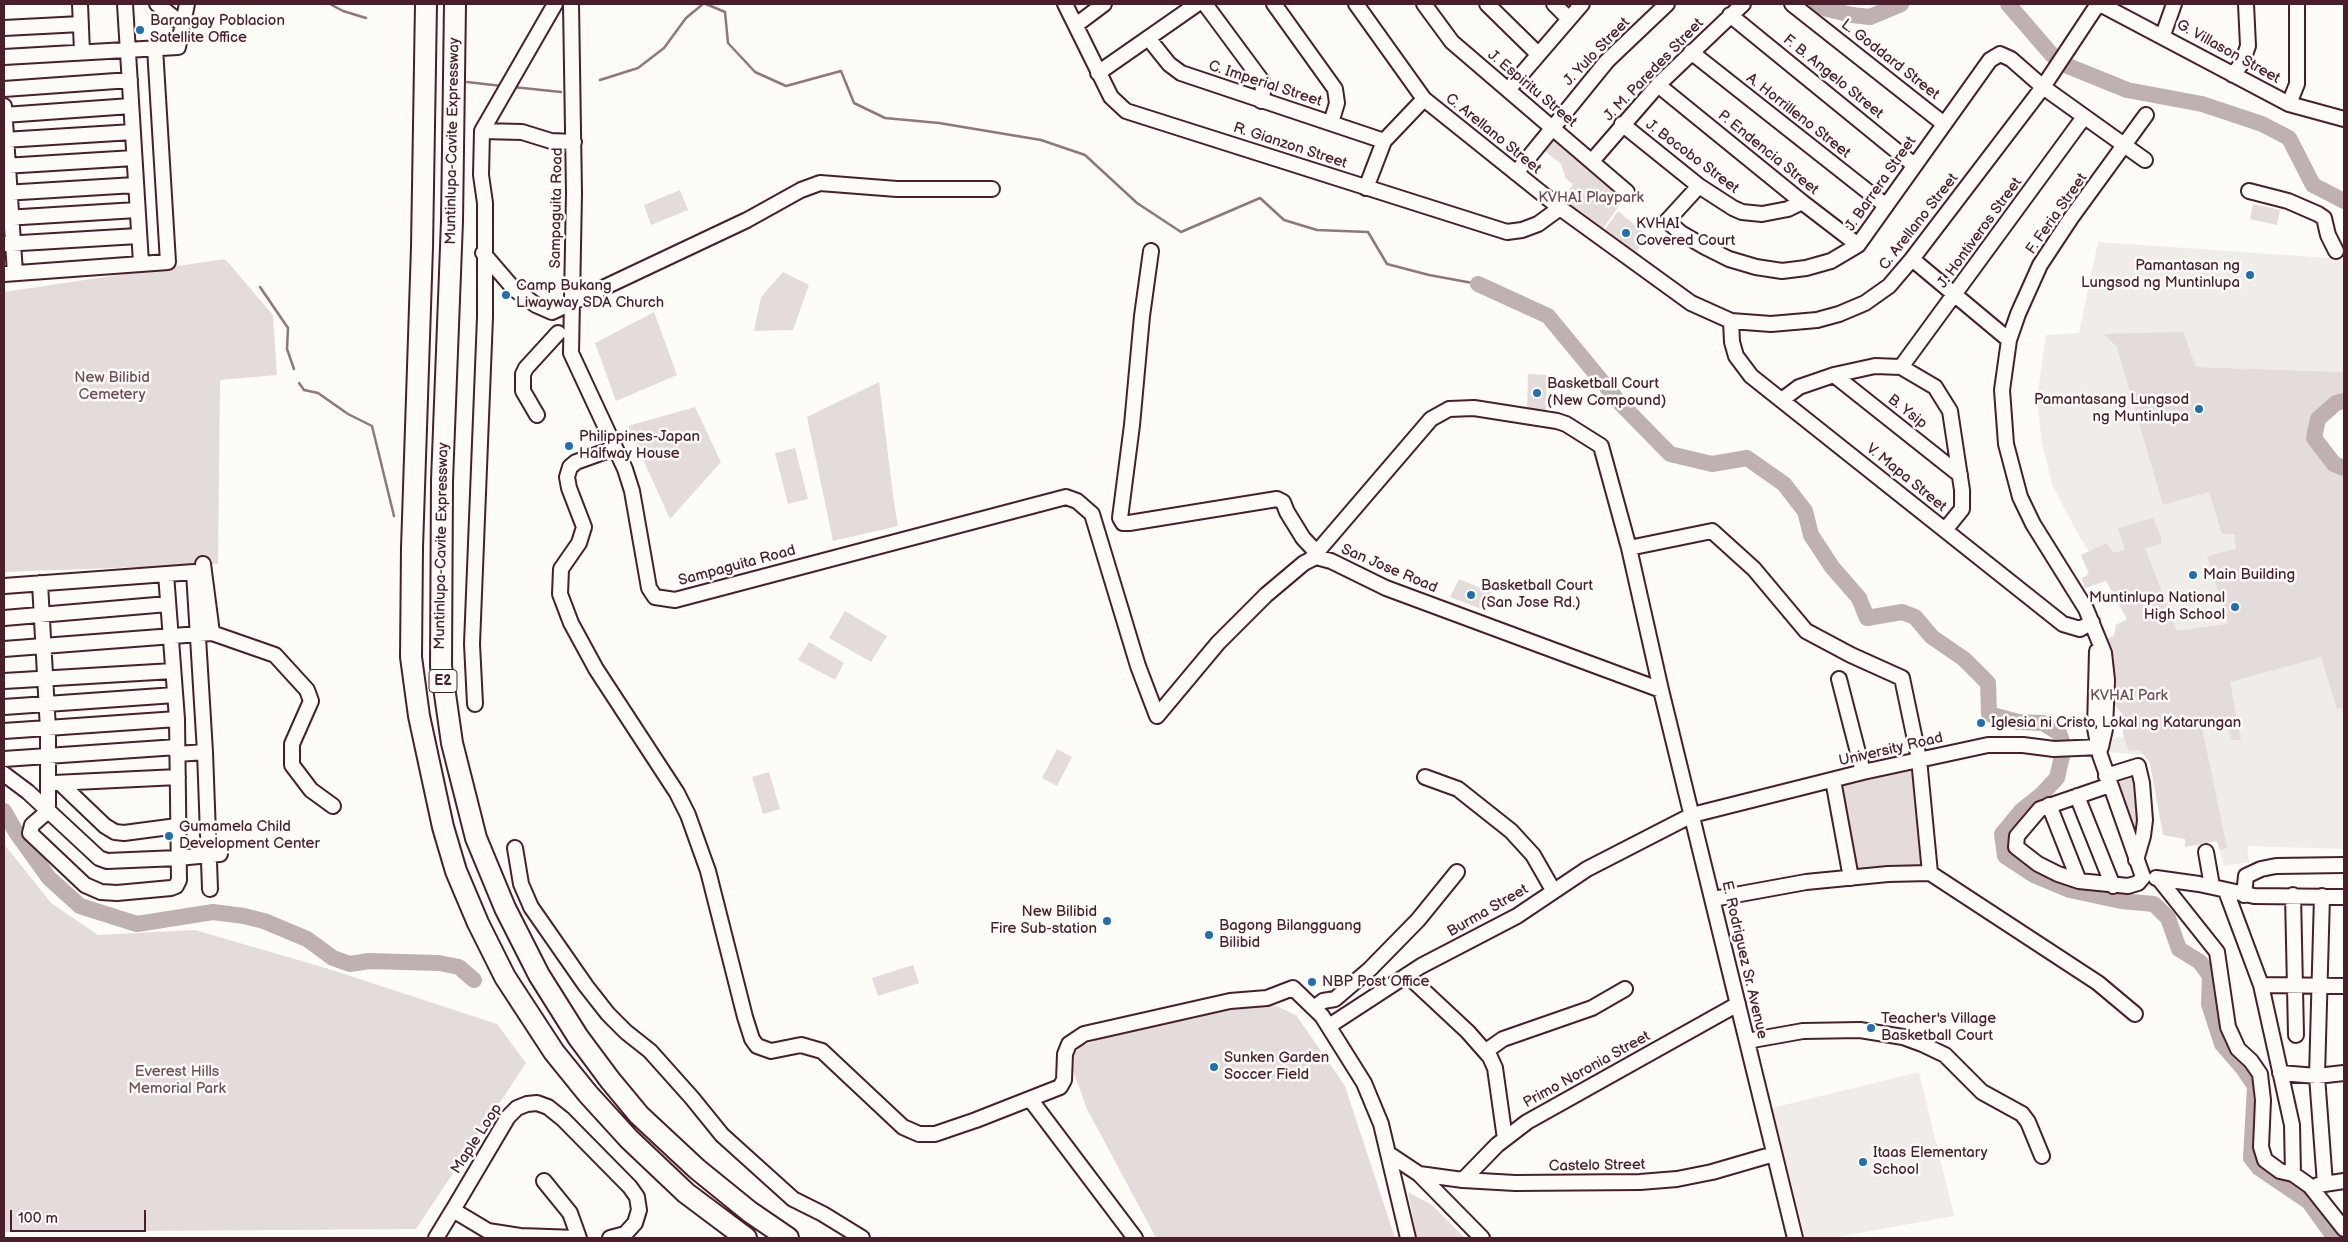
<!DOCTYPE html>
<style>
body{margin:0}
#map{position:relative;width:2348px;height:1242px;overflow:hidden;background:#fdfcf7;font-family:"Balsamiq Sans",sans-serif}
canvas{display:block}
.frame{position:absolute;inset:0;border:5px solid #4a1f2b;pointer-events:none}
.scale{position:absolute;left:10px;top:1210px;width:136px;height:22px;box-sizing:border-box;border:2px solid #4a1f2b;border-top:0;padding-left:6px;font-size:15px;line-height:18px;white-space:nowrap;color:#4a1f2b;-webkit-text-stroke:4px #fdfcf7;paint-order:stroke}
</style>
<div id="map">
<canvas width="2348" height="1242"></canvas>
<div class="frame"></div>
<div class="scale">100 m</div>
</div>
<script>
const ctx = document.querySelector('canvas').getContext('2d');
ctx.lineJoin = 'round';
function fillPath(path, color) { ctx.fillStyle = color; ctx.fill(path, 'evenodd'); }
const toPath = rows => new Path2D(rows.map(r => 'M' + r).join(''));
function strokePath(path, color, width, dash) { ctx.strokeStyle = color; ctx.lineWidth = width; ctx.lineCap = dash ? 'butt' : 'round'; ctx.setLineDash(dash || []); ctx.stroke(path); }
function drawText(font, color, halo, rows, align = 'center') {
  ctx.font = font + ' "Balsamiq Sans",sans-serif'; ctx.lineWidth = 5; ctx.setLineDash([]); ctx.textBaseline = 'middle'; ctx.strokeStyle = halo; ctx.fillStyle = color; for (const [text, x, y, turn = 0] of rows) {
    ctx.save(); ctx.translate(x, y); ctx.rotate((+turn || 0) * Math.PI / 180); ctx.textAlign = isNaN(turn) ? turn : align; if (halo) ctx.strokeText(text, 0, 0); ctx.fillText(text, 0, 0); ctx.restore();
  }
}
const built = toPath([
 [2098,242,2344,259,2343,372,2196,367,2344,516,2344,849,2247,846,2249,862,2224,866,2217,841,2156,756,2109,752,2109,740,2152,730,2136,626,2114,588,2082,541,2053,487,2042,443,2037,399,2046,335,2079,333],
 [1919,1072,1954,1216,1832,1238,1805,1238,1772,1108]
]);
const green = toPath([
 [1552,135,1625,197,1600,233,1561,203,1573,184,1566,179,1561,164,1542,149],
 [680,190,688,210,651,225,644,205],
 [2253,204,2280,210,2277,225,2250,219],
 [1618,211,1648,236,1635,254,1604,231],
 [225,259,273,315,277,375,220,380,218,564,4,572,4,292],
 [783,272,809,285,793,330,754,331,761,297],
 [654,312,677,375,616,401,595,343],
 [2183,332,2196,367,2343,372,2344,389,2344,401,2336,403,2318,419,2314,438,2334,464,2344,468,2344,708,2337,709,2321,657,2230,682,2241,740,2232,740,2224,718,2201,723,2227,848,2220,850,2217,841,2185,847,2185,839,2163,835,2150,763,2140,750,2129,751,2123,735,2123,715,2110,700,2112,661,2108,638,2114,636,2116,625,2127,619,2106,581,2085,588,2082,578,2089,574,2081,555,2107,543,2113,553,2125,550,2118,528,2153,518,2161,537,2161,544,2145,548,2177,631,2228,624,2207,556,2236,549,2234,534,2222,534,2209,492,2163,505,2117,347,2104,334],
 [1528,374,1547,375,1546,412,1527,411],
 [879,382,894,503,898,526,833,541,807,417],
 [695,407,721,462,670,519,628,426],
 [795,448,808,499,788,504,775,453],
 [1459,579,1492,593,1484,610,1450,597],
 [845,611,887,636,871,662,829,638],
 [809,642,844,663,835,680,798,660],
 [1057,749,1072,757,1057,786,1042,778],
 [1913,763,1926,867,1853,872,1839,781],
 [769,772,780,809,763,814,752,777],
 [2134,773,2139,805,2138,831,2135,845,2113,780],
 [4,844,51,903,98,935,195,930,329,969,497,1024,526,1063,416,1229,4,1232],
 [913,965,919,983,878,996,872,978],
 [1248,1006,1276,1006,1296,1015,1345,1086,1395,1238,1156,1238,1087,1109,1073,1071,1074,1054,1081,1046,1100,1039],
 [1408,1192,1432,1205,1465,1238,1417,1238]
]);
const stream = toPath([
 [330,4,343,11,366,18],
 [706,4,725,12,728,43,755,72,786,86,841,71,854,103,885,118,939,123,1041,140,1085,155,1137,203,1181,232,1260,198,1284,220,1317,230,1368,232,1387,264,1429,275,1478,284],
 [600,80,638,68,664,48,686,18,703,4],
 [467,82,502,86],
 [513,87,561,92],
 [260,287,288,328,287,349,294,369],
 [299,383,304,390,318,393,348,414,372,426,394,516]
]);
const river = toPath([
 [1817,4,1827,9,1852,15,1870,17,1901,4],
 [2008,4,2052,55],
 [2068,66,2127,90,2202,104,2262,124,2289,138,2313,185,2344,201],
 [1478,284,1548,316,1619,402,1670,454,1712,464,1747,458,1784,484,1805,511,1811,535,1832,567,1859,598,1867,618,1902,612,1915,617,1932,637,1964,659,1988,683,1989,714,2018,722,2043,723,2059,733,2063,744],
 [2344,401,2336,403,2318,419,2314,438,2334,464,2344,468],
 [2062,756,2057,778,2041,795,2021,811,2002,834,2005,856,2034,875,2070,890,2121,901,2154,904,2168,918,2179,949,2200,962,2210,976,2209,1004,2222,1044,2242,1067,2255,1086,2251,1158,2259,1168,2309,1202,2335,1238],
 [4,811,16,832,49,878,80,906,137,924,213,912,244,916,264,921,307,939,333,958,350,964,369,961,439,963,459,967,474,980]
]);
const minor = toPath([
 [80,4,82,52],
 [125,4,141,263],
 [157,4,182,24],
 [571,4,574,193,571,353,625,469,632,491,649,588,655,597,675,600,1066,497,1077,501,1092,514,1138,666,1157,716,1218,643,1266,595,1304,563,1316,557,1331,561,1386,588,1661,690],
 [1065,4,1111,97,1126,111,1507,232,1522,230,1538,224,1560,208],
 [1205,4,1262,81,1263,92,1261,101],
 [1274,4,1335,89,1337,103,1331,123],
 [1356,4,1424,99,1560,208,1691,303,1731,321,1771,324,1817,320,1839,314,1865,303,1889,286,1912,259,2043,87,2098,4],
 [1424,4,1452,42,1627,192],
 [1487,4,1538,54],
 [1554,4,1568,18],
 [1792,4,1944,124],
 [2100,4,2289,104,2344,119],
 [1730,15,1914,165],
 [1076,25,1104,4],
 [4,28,81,24],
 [2163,35,2174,4],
 [1149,39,1169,64,1181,73,1384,141],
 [1691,52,1885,205],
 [4,57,178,47,187,4],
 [1098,73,1197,4],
 [2233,75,2242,63,2248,46,2246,4],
 [1658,85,1802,202,1858,245],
 [4,89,130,80],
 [1508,90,1582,4],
 [2289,104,2297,84,2297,4],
 [4,106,15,273],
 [4,115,131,106],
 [1622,124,1699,186,1733,208,1742,212,1762,214,1788,209,1802,202],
 [482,131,522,132,551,141,574,142],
 [4,140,133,132],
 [1592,161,1658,85,1743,4],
 [4,166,134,158],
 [1516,173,1607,61,1667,4],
 [1699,186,1667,221,1681,233,1705,247,1729,259,1756,267,1782,271,1806,268,1831,261,1858,245,1990,60,2000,54,2011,59,2043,87,2145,160],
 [1366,188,1384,141,1424,99],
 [2249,191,2288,201,2318,214,2324,218,2328,235,2336,251],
 [4,193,135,185],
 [5,218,137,210],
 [4,244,138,236],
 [1151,251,1142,316,1132,425,1120,518,1123,523,1129,523,1277,499,1283,502,1287,512,1303,538,1317,553],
 [483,253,514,289,536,305,552,312,747,220,801,190,820,183,897,189,992,189],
 [1912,259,2009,340],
 [4,274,168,262,155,48],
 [1731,321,1732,342,1736,356,1751,376,2063,624,2080,629,2092,622],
 [1901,367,2084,117],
 [1834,375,1960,475],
 [1783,399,1799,387,1834,375,1875,366,1901,367,1935,387,1950,411,1962,490,1962,509,1945,530],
 [537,415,523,391,523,374,526,368,558,333],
 [615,448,576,462,570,467,567,477,569,488,584,527,579,543,561,569,560,594,571,623,596,669,677,793,688,815,708,871,745,1017,752,1039,757,1046,771,1051,801,1045,822,1051,903,1127,919,1134,935,1134,976,1120,1060,1087,1064,1080,1065,1054,1069,1044,1084,1034,1230,1001,1267,998,1293,988,1322,1016,1364,1083,1381,1124,1408,1238],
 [1629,548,1712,531,1754,569,1806,631,1851,655,1902,678,1919,759,1930,873],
 [1311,559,1431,419,1449,409,1474,408,1557,421,1566,424,1601,446,1629,548,1661,690,1795,1238],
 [203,564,212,633],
 [40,583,48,730,48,805,47,812,32,825,30,833,85,885,101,892,117,893,171,888,176,886,179,880,177,719,166,574],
 [4,586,194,572,205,752,210,889],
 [4,618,168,604],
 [4,649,212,633,275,655,307,690,311,701,292,744,292,765,311,790,333,806],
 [2097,651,2095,728,2100,755,2143,877],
 [1839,679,1863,772],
 [4,681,173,671],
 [475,704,472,644,485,317,485,203,481,175,482,131,555,4],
 [4,707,175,695],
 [4,731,177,719],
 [177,754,205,752],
 [4,759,177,747],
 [4,774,28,792,99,858,107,861,178,858,220,854],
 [2106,776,2138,766,2142,783,2145,820,2143,836,2136,860],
 [1425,777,1458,789,1511,831,1533,855,1553,890],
 [1833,780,1851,878],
 [54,783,178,777],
 [60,783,105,826,115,832,124,833,177,826],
 [2110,785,2040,809,2017,836,2016,847,2038,864,2058,874,2079,881,2128,886,2138,883,2143,877],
 [2077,796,2113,886],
 [2049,805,2079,881],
 [515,848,521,884,531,907,586,986,608,1014,626,1032,650,1051,692,1098,722,1135,793,1199,823,1214,862,1238],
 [2206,852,2212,886],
 [2156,878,2199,884,2254,896,2344,897],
 [2159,879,2217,952,2228,1027,2238,1049,2251,1061,2260,1074,2263,1100,2261,1147,2265,1160,2280,1171,2293,1174,2310,1186,2344,1229],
 [2226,891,2261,985,2292,1125,2293,1174],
 [2244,895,2246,876,2261,869,2276,866,2344,865],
 [2293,895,2296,1035],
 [2322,896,2317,1076,2325,1184],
 [1713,899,1806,882,1888,874,1930,873,2098,983,2135,1014],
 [1407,975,1468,1032,1490,1057,1495,1068,1505,1139],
 [2261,985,2344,986],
 [1314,1008,1323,1001,1335,999,1370,969,1418,920,1457,872],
 [1329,1026,1421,966,1517,916,1587,869,1692,815,1863,772,1988,745,2023,745,2054,749,2101,747,2105,729,2107,680,2104,653,2086,609,2033,524,2020,497,2006,444,2002,390,2009,340,2018,314,2040,265,2071,218,2146,115],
 [1747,1041,1803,1031,1860,1030,1903,1037,1922,1044,1945,1055,1982,1092,2022,1114,2028,1122,2042,1156],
 [1486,1051,1503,1039,1592,1008,1625,989],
 [2280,1073,2317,1076,2344,1073],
 [1030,1099,1135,1238],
 [1389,1154,1419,1174,1482,1238],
 [1419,1174,1463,1180,1515,1183,1640,1182,1677,1179,1712,1172,1774,1154],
 [1463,1180,1497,1145,1527,1122,1738,1004],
 [544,1181,570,1213,579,1238],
 [2318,1185,2344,1181],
 [436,1238,453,1210],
 [577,1238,520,1236,488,1231,453,1210,508,1117,517,1108,527,1104,537,1103,548,1107,563,1119,630,1187,637,1197,639,1210,635,1223,625,1234,610,1238]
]);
const highway = toPath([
 [426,4,422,247,412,548,411,657,419,716,443,827,456,871,478,923,505,977,554,1052,588,1094,629,1139,686,1193,746,1238],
 [455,4,452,221,442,481,441,666,452,743,476,838,505,908,539,975,578,1037,610,1080,639,1115,697,1169,750,1212,788,1238]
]);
const markers = [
 [140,30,5,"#1f6fb2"],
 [1626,233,5,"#1f6fb2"],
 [2250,275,5,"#1f6fb2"],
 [506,295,5,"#1f6fb2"],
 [1537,393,5,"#1f6fb2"],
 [2199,409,5,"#1f6fb2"],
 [569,446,5,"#1f6fb2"],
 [2193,575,5,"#1f6fb2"],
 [1471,595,5,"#1f6fb2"],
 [2235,607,5,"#1f6fb2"],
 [1981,723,5,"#1f6fb2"],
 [169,836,5,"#1f6fb2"],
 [1107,921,5,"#1f6fb2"],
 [1209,935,5,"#1f6fb2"],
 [1312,982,5,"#1f6fb2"],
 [1871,1028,5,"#1f6fb2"],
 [1214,1067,5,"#1f6fb2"],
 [1863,1162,5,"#1f6fb2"]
];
const shields = [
 [443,681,28]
];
const shieldNames = [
 ["E2",443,681]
];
const poiNames = [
 ["Barangay Poblacion",150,21],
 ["Satellite Office",150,38],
 ["KVHAI",1636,224],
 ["Covered Court",1636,241],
 ["Pamantasan ng",2240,266,"right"],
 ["Lungsod ng Muntinlupa",2240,283,"right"],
 ["Camp Bukang",516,286],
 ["Liwayway SDA Church",516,303],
 ["Basketball Court",1547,384],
 ["(New Compound)",1547,401],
 ["Pamantasang Lungsod",2189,400,"right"],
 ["ng Muntinlupa",2189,417,"right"],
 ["Philippines-Japan",579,437],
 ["Halfway House",579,454],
 ["Main Building",2203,575],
 ["Basketball Court",1481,586],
 ["(San Jose Rd.)",1481,603],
 ["Muntinlupa National",2225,598,"right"],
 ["High School",2225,615,"right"],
 ["Iglesia ni Cristo, Lokal ng Katarungan",1991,723],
 ["Gumamela Child",179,827],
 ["Development Center",179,844],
 ["New Bilibid",1097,912,"right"],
 ["Fire Sub-station",1097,929,"right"],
 ["Bagong Bilangguang",1219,926],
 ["Bilibid",1219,943],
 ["NBP Post Office",1322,982],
 ["Teacher's Village",1881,1019],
 ["Basketball Court",1881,1036],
 ["Sunken Garden",1224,1058],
 ["Soccer Field",1224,1075],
 ["Itaas Elementary",1873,1153],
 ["School",1873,1170]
];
const streetNames = [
 ["J. Yulo Street",1597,52,-46],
 ["G. Villason Street",2228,52,29],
 ["L. Goddard Street",1890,60,38],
 ["J. M. Paredes Street",1654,70,-46],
 ["F. B. Angelo Street",1833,77,39],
 ["C. Imperial Street",1265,84,18],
 ["J. Espiritu Street",1532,89,40],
 ["A. Horrilleno Street",1798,116,38],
 ["C. Arellano Street",1493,134,39],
 ["Muntinlupa-Cavite Expressway",453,141,-89],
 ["R. Gianzon Street",1290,146,18],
 ["P. Endencia Street",1768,153,39],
 ["J. Bocobo Street",1692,157,37],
 ["J. Barrera Street",1881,184,-55],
 ["Sampaguita Road",557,208,-89],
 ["F. Feria Street",2057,214,-55],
 ["C. Arellano Street",1919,222,-52],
 ["J. Hontiveros Street",1980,233,-54],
 ["B. Ysip",1907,412,38],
 ["V. Mapa Street",1906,478,39],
 ["Muntinlupa-Cavite Expressway",442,546,-89],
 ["Sampaguita Road",737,566,-15],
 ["San Jose Road",1389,569,23],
 ["University Road",1891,750,-13],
 ["Burma Street",1488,911,-30],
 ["E. Rodriguez Sr. Avenue",1744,960,77],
 ["Primo Noronia Street",1587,1070,-29],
 ["Maple Loop",477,1139,-57],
 ["Castelo Street",1597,1166,-1]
];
const parkNames = [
 ["KVHAI Playpark",1591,198],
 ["New Bilibid",112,378],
 ["Cemetery",112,395],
 ["KVHAI Park",2129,696],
 ["Everest Hills",177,1072],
 ["Memorial Park",177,1089]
];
fillPath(built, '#f0ece8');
fillPath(green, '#e3dcda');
strokePath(stream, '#91777b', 2.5);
strokePath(river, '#c0b1b1', 16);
strokePath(minor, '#4a1f2b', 18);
strokePath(highway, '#4a1f2b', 24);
strokePath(minor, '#fdfcf7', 14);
strokePath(highway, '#fdfcf7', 20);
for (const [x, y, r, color] of markers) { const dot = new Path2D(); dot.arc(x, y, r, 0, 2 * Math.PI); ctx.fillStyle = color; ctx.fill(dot); strokePath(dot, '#fdfcf7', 2); }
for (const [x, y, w] of shields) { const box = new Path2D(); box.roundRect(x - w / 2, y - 11.5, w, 23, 4); ctx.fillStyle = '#fdfcf7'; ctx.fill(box); strokePath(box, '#4a1f2b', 1); }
drawText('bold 14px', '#4a1f2b', null, shieldNames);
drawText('15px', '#4a1f2b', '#fdfcf7', poiNames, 'left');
drawText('15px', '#4a1f2b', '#fdfcf7', streetNames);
drawText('15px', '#704e57', '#fdfcf7', parkNames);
</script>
